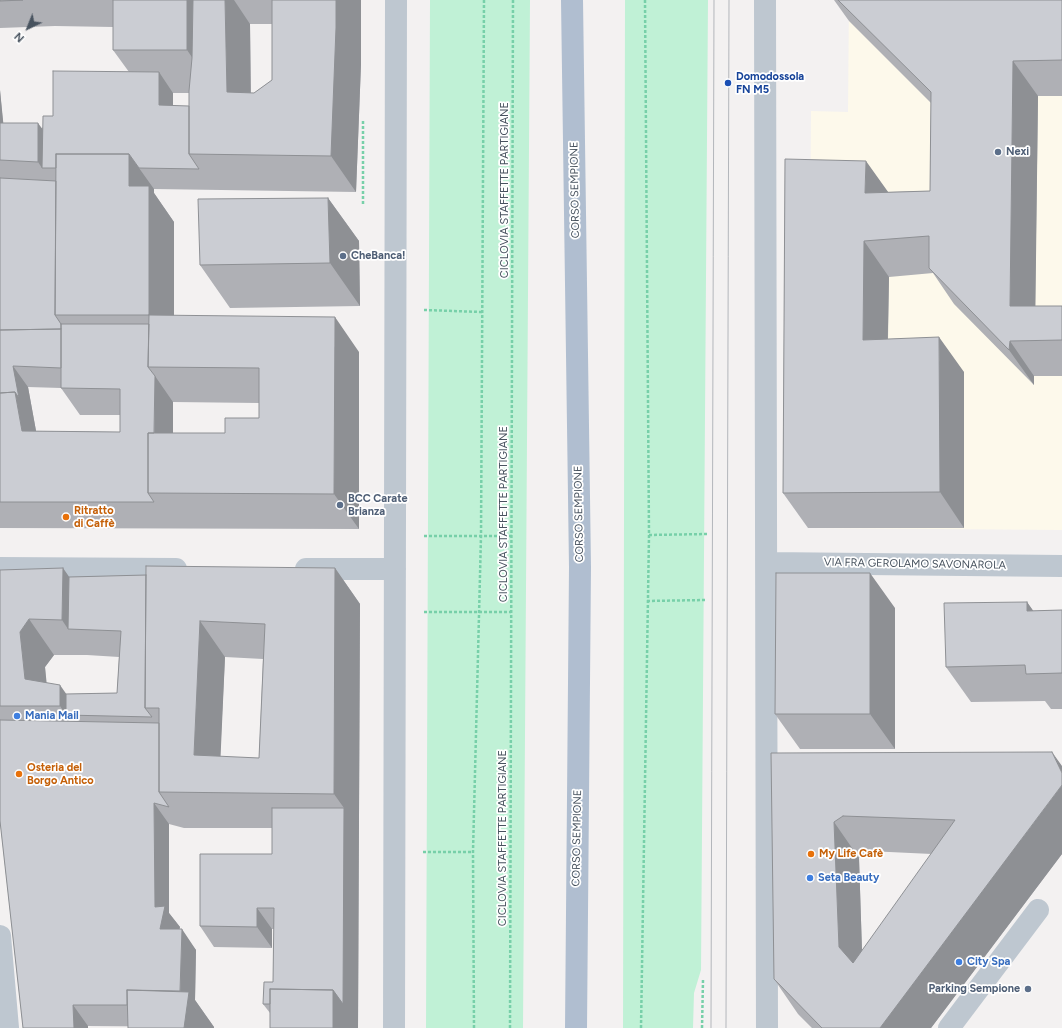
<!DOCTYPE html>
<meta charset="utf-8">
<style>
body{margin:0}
#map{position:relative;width:1062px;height:1028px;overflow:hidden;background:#f3f1f1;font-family:Figtree,sans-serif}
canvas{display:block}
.north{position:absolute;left:8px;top:8px;width:40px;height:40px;-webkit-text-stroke:3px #fff;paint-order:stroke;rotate:223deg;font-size:11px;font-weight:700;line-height:16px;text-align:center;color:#48535f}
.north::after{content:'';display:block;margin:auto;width:14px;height:18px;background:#48535f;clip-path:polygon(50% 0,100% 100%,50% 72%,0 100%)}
</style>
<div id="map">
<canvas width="1062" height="1028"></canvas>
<div class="north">N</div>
</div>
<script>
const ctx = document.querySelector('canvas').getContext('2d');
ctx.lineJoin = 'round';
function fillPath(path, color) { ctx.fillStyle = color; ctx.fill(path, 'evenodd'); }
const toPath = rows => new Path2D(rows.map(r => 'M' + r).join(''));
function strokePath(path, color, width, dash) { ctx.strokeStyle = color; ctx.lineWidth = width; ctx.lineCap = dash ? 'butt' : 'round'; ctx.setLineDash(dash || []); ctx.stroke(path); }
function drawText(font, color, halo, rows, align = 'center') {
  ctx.font = font + ' Figtree,sans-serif'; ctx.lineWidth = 3.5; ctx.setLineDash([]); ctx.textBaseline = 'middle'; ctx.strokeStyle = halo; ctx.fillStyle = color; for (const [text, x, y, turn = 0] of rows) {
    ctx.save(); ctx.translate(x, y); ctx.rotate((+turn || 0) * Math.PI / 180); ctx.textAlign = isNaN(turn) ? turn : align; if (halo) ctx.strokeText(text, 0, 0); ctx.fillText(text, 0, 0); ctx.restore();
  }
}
const commercial = toPath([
 [849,0,1062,0,1062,530,808,528,811,111,848,112]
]);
const green = toPath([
 [430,0,530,0,523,1028,426,1028],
 [625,0,708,0,701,970,694,993,693,1028,623,1028]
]);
const path = toPath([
 [363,121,363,204],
 [424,310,482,312],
 [649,535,709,534],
 [424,536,513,536],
 [647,601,706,600],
 [424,612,511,612],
 [423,852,473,852],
 [474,1028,473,852,481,536,484,0],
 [510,1028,513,0],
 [641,1028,649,535,645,0],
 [702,1028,703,980]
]);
const minor = toPath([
 [765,0,767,1028],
 [768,563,1062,566],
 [0,568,176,569],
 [306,569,395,569],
 [0,936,8,1028],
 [394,1028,396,0],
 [949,1028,1038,910]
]);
const major = toPath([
 [572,0,580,567,576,1028]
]);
const tram = toPath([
 [711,1028,714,0],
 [726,1028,729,0]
]);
const wall = toPath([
 [0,0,361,0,361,64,356,192,154,189,154,193,174,222,174,316,359,352,359,529,0,528,0,90,3,123,42,128,53,116,129,72,113,50,113,27,55,26,0,28],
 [250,24,272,24,272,80,254,93,251,93],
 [173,93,189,93,189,106,173,106],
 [28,387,61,388,80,415,120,415,120,432,36,431],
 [173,402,259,403,259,418,225,433,173,433],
 [834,0,1062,0,1062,96,1038,96,1035,306,1062,306,1062,376,1034,376,1034,385,954,304,933,273,889,277,888,339,964,372,964,528,808,528,783,493,785,159,888,192,930,191,931,103,849,21],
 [328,198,359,241,360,306,230,308,200,265],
 [335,568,360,604,358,1028,270,1013,263,1004,273,982,274,929,272,929,272,948,214,947,200,926,272,854,272,828,184,828,169,824,169,913,180,927,179,929,196,950,195,1000,214,1027,88,1026,23,1028,0,821,0,570,69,577,146,575],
 [54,655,87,655,119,657,117,693,66,694,46,683,45,667],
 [225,657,263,659,259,758,220,757],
 [1027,602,1033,611,1062,610,1062,709,1051,709,1045,701,971,702,946,667],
 [895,608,895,749,800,749,775,714],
 [771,753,1062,854,931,1028,812,1028,798,1014,774,979],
 [868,851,932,854,862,951,859,858]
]);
const shadedWall = toPath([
 [187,0,218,0,217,93,187,50],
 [225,0,234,0,250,24,251,127,227,92],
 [336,0,361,0,361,64,356,192,331,156],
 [1013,61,1038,96,1035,340,1010,306],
 [159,72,173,93,173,126,159,105],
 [0,90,6,150,0,142],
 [38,123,57,149,42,168,38,162],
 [129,154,154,189,154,193,174,222,174,367,149,315,129,186],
 [866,161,891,196,865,193],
 [328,198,359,241,360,306,330,263],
 [864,241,889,277,887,375,863,340],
 [335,317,359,352,359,529,334,494],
 [939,337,964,372,964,528,940,492],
 [1010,341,1034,376,1034,385,1009,350],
 [13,366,28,387,41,458,22,431,15,392],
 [155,376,173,402,173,493,154,493],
 [63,568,88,604,68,629,62,620],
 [335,568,360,604,358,1028,333,1028,333,990,344,808,334,794],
 [870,573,895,608,895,749,870,714],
 [1027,602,1052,637,1027,611],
 [29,619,54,655,45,667,49,706,25,679,20,632],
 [200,621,225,657,219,791,194,755],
 [60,685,81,715,66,715,60,706],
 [1052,752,1062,766,1062,773],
 [1062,785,1062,854,931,1028,880,1028],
 [154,803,169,824,169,913,180,927,175,950,160,929,155,907],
 [834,822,859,858,863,982,839,947],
 [257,908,272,929,272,948,257,927],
 [182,929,196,950,195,1000,214,1027,214,1028,184,1028,180,1005],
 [73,1005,88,1026,88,1028,74,1028]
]);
const building = toPath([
 [0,0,23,0,0,1,0,0],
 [113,0,187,0,187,50,113,50,113,0],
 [193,0,225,0,227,92,254,93,272,80,272,0,336,0,336,28,331,156,189,154,189,91,192,58,193,0],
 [838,0,1062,0,1062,60,1013,61,1010,306,1062,306,1062,340,1010,341,1009,350,929,268,929,236,864,241,863,340,939,337,940,492,783,493,785,159,866,161,865,193,930,191,931,92,838,0],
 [53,71,159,72,159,105,189,106,189,154,199,169,139,168,129,154,56,154,56,168,42,168,43,116,53,116,53,71],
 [0,123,38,123,38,162,0,160,0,123],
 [56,154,129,154,129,186,149,186,149,315,55,315,56,154],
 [0,178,56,181,55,315,61,324,61,329,0,330,0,178],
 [328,198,330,263,200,265,198,199,328,198],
 [149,315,335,317,334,494,148,493,148,433,225,433,225,418,259,418,259,368,148,367,149,315],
 [61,324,149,324,148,367,155,376,154,433,148,433,148,493,154,502,0,502,0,393,15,392,22,431,120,432,120,389,61,388,61,324],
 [61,329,61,368,13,366,19,398,15,392,0,393,0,330,61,329],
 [146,566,335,568,334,794,159,792,159,708,145,708,146,566],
 [200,621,265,624,259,758,194,755,200,621],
 [63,568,62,620,29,619,20,632,25,679,60,685,60,706,0,706,0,570,63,568],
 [776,573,870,573,870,714,775,714,776,573],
 [146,575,145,708,152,717,66,715,66,694,117,693,121,631,68,629,69,577,146,575],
 [1027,602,1027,611,1062,610,1062,673,1026,674,1025,665,946,667,944,603,1027,602],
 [0,720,159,723,159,792,169,807,154,803,155,907,165,906,160,929,182,929,180,991,127,990,127,1005,73,1005,74,1028,23,1028,0,821,0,720],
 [1052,752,1062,773,1062,785,880,1028,822,1028,774,979,771,753,1052,752],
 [843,816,955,820,853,963,839,947,834,822,843,816],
 [272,808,344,808,343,1004,333,990,270,989,270,1004,263,1004,264,982,273,982,274,908,257,908,257,927,200,926,200,854,272,854,272,808],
 [270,989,333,990,333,1028,270,1028,270,989],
 [127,990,189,992,184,1028,128,1028,127,990]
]);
const markers = [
 [728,83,4,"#1a4fb4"],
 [998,152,4,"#5c6f8a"],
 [343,256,4,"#5c6f8a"],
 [340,505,4,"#5c6f8a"],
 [66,517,4,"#e8710a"],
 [17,716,4,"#3f7fe0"],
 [19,774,4,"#e8710a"],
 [811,854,4,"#e8710a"],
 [810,878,4,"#3f7fe0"],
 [959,962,4,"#3f7fe0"],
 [1028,989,4,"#5c6f8a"]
];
const transitNames = [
 ["Domodossola",736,77],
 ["FN M5",736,90]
];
const serviceNames = [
 ["Nexi",1006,152],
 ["CheBanca!",351,256],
 ["BCC Carate",348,499],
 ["Brianza",348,512],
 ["Parking Sempione",1020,989,"right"]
];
const streetNames = [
 ["CICLOVIA STAFFETTE PARTIGIANE",505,190,-90],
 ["CORSO SEMPIONE",575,190,-91],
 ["CICLOVIA STAFFETTE PARTIGIANE",504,514,-90],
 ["CORSO SEMPIONE",579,514,-91],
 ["VIA FRA GEROLAMO SAVONAROLA",915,564,1],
 ["CICLOVIA STAFFETTE PARTIGIANE",503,838,-90],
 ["CORSO SEMPIONE",577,838,-89]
];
const foodNames = [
 ["Ritratto",74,511],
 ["di Caffè",74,524],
 ["Osteria del",27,768],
 ["Borgo Antico",27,781],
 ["My Life Cafè",819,854]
];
const shopNames = [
 ["Mania Mail",25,716],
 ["Seta Beauty",818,878],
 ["City Spa",967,962]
];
fillPath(commercial, '#fdf9eb');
fillPath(green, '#c0f1d6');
strokePath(path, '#77d0a9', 2.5, [3, 2]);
strokePath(minor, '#bec7d0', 22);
strokePath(major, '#b0bed0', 22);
strokePath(tram, '#b3b6bb', 1);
fillPath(wall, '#afb0b5');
fillPath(shadedWall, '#8e9094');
fillPath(building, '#cbcdd3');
strokePath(building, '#8e9094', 1);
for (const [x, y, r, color] of markers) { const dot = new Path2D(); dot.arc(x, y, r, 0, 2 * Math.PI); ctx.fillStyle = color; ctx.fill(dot); strokePath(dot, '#fff', 1.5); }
drawText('bold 11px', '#164399', '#fff', transitNames, 'left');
drawText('bold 11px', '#4e5e75', '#fff', serviceNames, 'left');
drawText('11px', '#48535f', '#fff', streetNames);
drawText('bold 11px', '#c56008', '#fff', foodNames, 'left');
drawText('bold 11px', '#366cbe', '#fff', shopNames, 'left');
</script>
